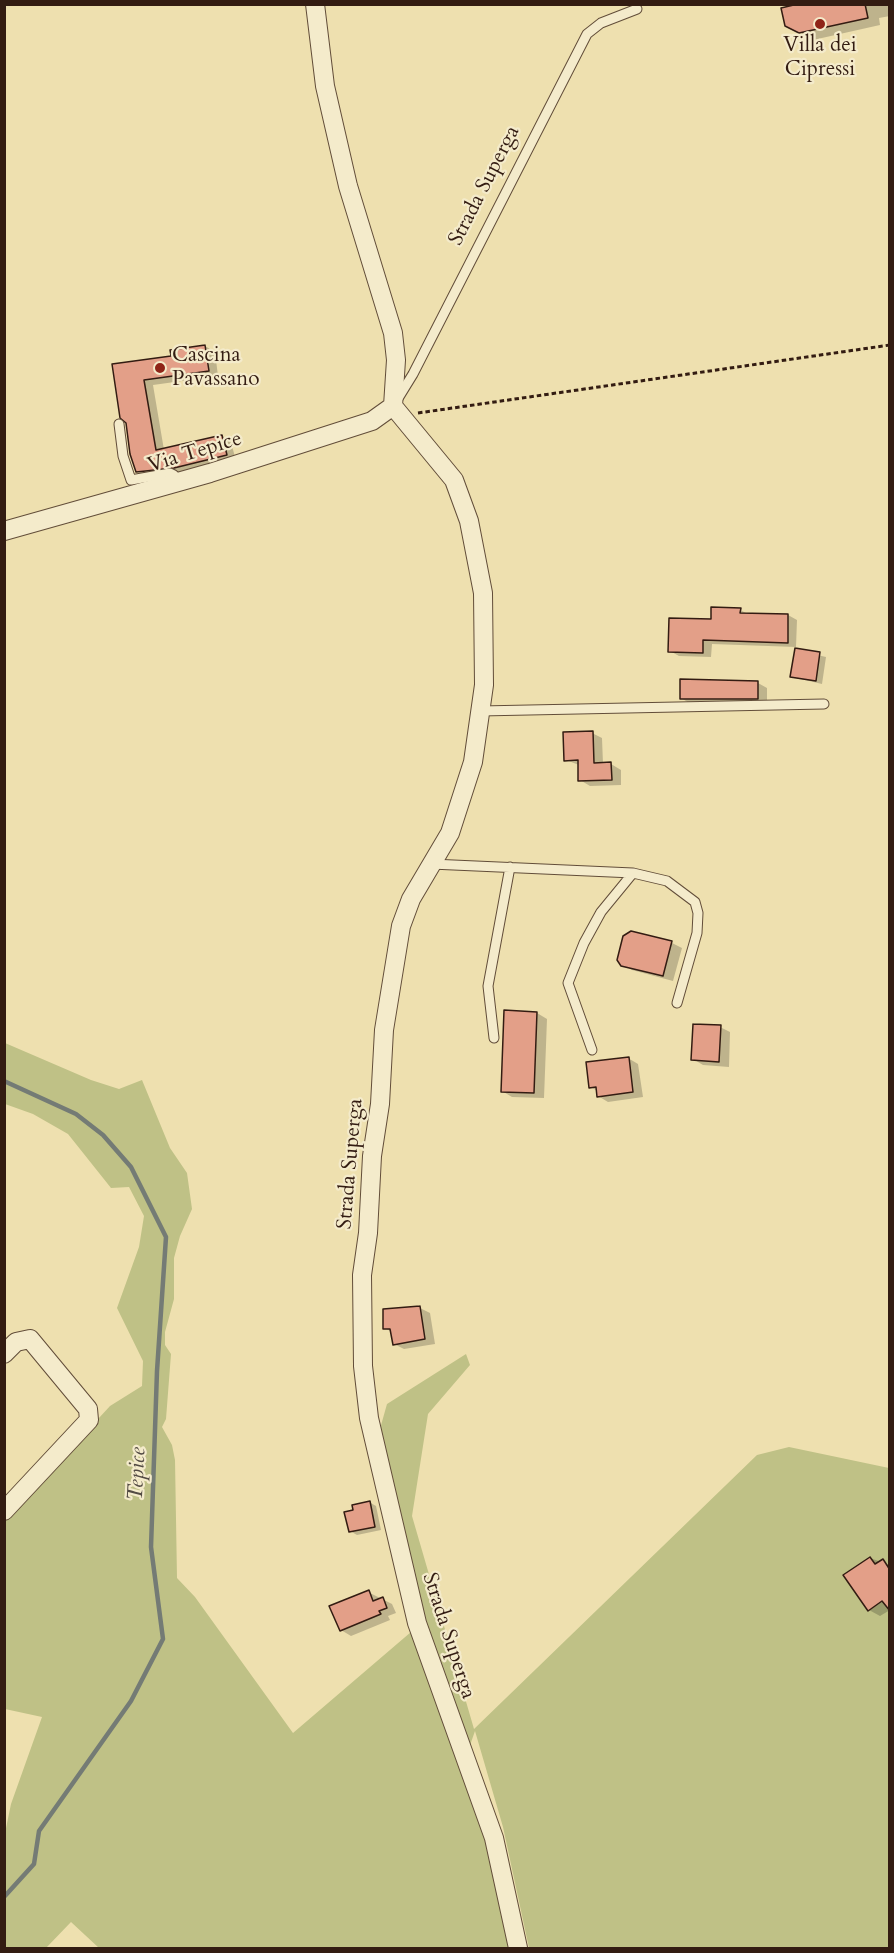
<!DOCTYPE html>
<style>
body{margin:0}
#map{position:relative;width:894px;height:1953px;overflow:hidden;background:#eee0af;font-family:Cardo,serif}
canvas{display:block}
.frame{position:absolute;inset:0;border:6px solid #331c12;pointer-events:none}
</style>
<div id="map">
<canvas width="894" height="1953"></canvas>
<div class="frame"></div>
</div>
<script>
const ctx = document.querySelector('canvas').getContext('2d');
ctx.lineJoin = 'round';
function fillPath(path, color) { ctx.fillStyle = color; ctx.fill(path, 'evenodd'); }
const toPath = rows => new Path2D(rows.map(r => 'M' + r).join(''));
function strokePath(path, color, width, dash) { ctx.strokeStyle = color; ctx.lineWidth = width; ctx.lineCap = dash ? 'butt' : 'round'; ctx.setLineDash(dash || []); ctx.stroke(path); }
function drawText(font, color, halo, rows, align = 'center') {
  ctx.font = font + ' Cardo,serif'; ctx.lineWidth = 4.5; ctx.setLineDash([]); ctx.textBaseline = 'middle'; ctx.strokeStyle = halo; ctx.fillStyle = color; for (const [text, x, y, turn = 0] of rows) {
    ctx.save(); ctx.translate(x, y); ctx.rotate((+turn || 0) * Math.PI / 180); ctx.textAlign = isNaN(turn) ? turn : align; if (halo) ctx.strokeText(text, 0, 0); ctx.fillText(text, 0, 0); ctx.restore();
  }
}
const green = toPath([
 [5,1043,91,1080,119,1089,142,1080,170,1148,187,1173,192,1209,180,1236,174,1258,174,1299,165,1332,165,1345,171,1354,166,1419,162,1427,172,1445,175,1460,177,1578,195,1597,293,1733,411,1632,486,1836,512,1948,99,1948,71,1922,46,1948,5,1948,5,1833,11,1804,42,1717,5,1709,4,1521,110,1406,142,1386,143,1361,117,1308,139,1247,144,1216,129,1187,111,1188,68,1134,33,1114,5,1104],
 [466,1354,470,1365,428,1414,412,1516,474,1729,757,1455,789,1447,889,1468,889,1948,529,1948,503,1827,475,1731,468,1751,421,1617,378,1436,387,1404]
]);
const shadow = toPath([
 [796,4,890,4,890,16,879,18,880,25,813,40,786,25],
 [205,346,215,352,218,376,153,385,164,450,221,437,231,442,236,461,185,472,147,477,137,471,114,365,172,357],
 [740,610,748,614,788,615,797,620,796,647,712,644,711,657,679,656,670,651,712,621],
 [796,650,826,657,822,684,792,677],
 [758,683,767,688,767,703,691,704,681,698],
 [592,733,602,738,603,764,611,764,621,770,621,785,590,786,580,780,579,765,566,760],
 [631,933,672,943,682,948,673,981,632,970,622,964],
 [537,1013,547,1019,544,1098,512,1097,502,1091],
 [720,1027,730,1032,729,1067,703,1065,693,1059],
 [628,1058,638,1064,643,1097,608,1102,598,1096,598,1091,590,1087],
 [420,1308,430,1313,435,1344,404,1349,394,1344,392,1332,385,1328],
 [369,1502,376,1506,381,1530,357,1535,350,1531,355,1511],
 [870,1558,890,1565,890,1610,880,1616,869,1610],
 [368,1592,392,1604,396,1613,388,1616,390,1620,351,1636,341,1630]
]);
const stream = toPath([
 [4,1081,76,1114,103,1135,131,1167,166,1237,157,1371,151,1547,163,1639,131,1701,39,1831,34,1864,4,1897]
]);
const building = toPath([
 [798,4,865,4,868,18,799,33,785,26,781,8,798,4],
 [205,345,209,371,144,380,156,450,222,435,227,455,174,468,136,472,130,454,126,423,120,418,112,364,171,356,170,350,205,345],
 [711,607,741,608,740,613,788,614,788,643,703,640,703,653,668,652,669,618,711,619,711,607],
 [795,648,820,652,816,681,790,677,795,648],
 [680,679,758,681,758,699,680,699,680,679],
 [593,731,594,763,611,762,612,780,578,781,578,760,564,761,563,732,593,731],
 [631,931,672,941,663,976,621,966,617,960,623,936,631,931],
 [504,1010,537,1012,534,1093,501,1092,504,1010],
 [693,1024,721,1025,719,1062,691,1060,693,1024],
 [629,1057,633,1092,597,1097,596,1087,589,1088,586,1062,629,1057],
 [420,1306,425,1339,393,1345,390,1329,383,1329,383,1309,420,1306],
 [370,1501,375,1527,349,1532,344,1512,353,1510,352,1505,370,1501],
 [870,1557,875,1564,883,1559,890,1570,890,1611,882,1601,868,1611,843,1575,870,1557],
 [369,1590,373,1601,383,1597,387,1608,379,1611,381,1614,340,1631,329,1606,369,1590]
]);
const path = toPath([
 [418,413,890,345]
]);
const lane = toPath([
 [397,400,413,374,587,34,601,23,637,9],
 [119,424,123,456,131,480,170,473,174,475,175,483],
 [480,711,824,704],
 [431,864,633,873,667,881,695,902,698,913,697,933,677,1003],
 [494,1038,488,986,510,867],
 [592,1050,568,983,584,943,601,912,633,873]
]);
const street = toPath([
 [315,4,325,86,348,186,393,333,396,360,393,406,454,480,469,521,483,593,484,685,473,762,450,833,411,899,401,926,384,1030,380,1104,372,1156,368,1233,362,1275,363,1366,369,1418,417,1623,494,1838,518,1948],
 [4,531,210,473,372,421,393,406],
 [4,1354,16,1342,30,1339,88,1409,89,1420,4,1511]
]);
const markers = [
 [820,24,6,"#8f2418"],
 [160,368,6,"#8f2418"]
];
const poiNames = [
 ["Villa dei",820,46],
 ["Cipressi",820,70],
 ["Cascina",172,356,"left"],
 ["Pavassano",172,380,"left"]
];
const streetNames = [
 ["Strada Superga",485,186,-63],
 ["Via Tepice",195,453,-17],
 ["Strada Superga",351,1164,-85],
 ["Strada Superga",448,1636,72]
];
const waterNames = [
 ["Tepice",138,1474,-87]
];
fillPath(green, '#bfc186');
fillPath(shadow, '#0003');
strokePath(stream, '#747b75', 4.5);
fillPath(building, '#e39f88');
strokePath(building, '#331c12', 1.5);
strokePath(lane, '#624d39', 11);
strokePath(street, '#624d39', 20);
strokePath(path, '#331c12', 3, [4.5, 3]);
strokePath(lane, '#f4ebcb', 9);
strokePath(street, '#f4ebcb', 18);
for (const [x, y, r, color] of markers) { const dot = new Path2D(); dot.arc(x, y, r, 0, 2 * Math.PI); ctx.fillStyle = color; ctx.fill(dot); strokePath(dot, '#f4ebcb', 2); }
drawText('21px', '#331c12', '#f4ebcb', poiNames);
drawText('21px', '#331c12', '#f4ebcb', streetNames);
drawText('italic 22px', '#534b44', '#f4ebcb', waterNames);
</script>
